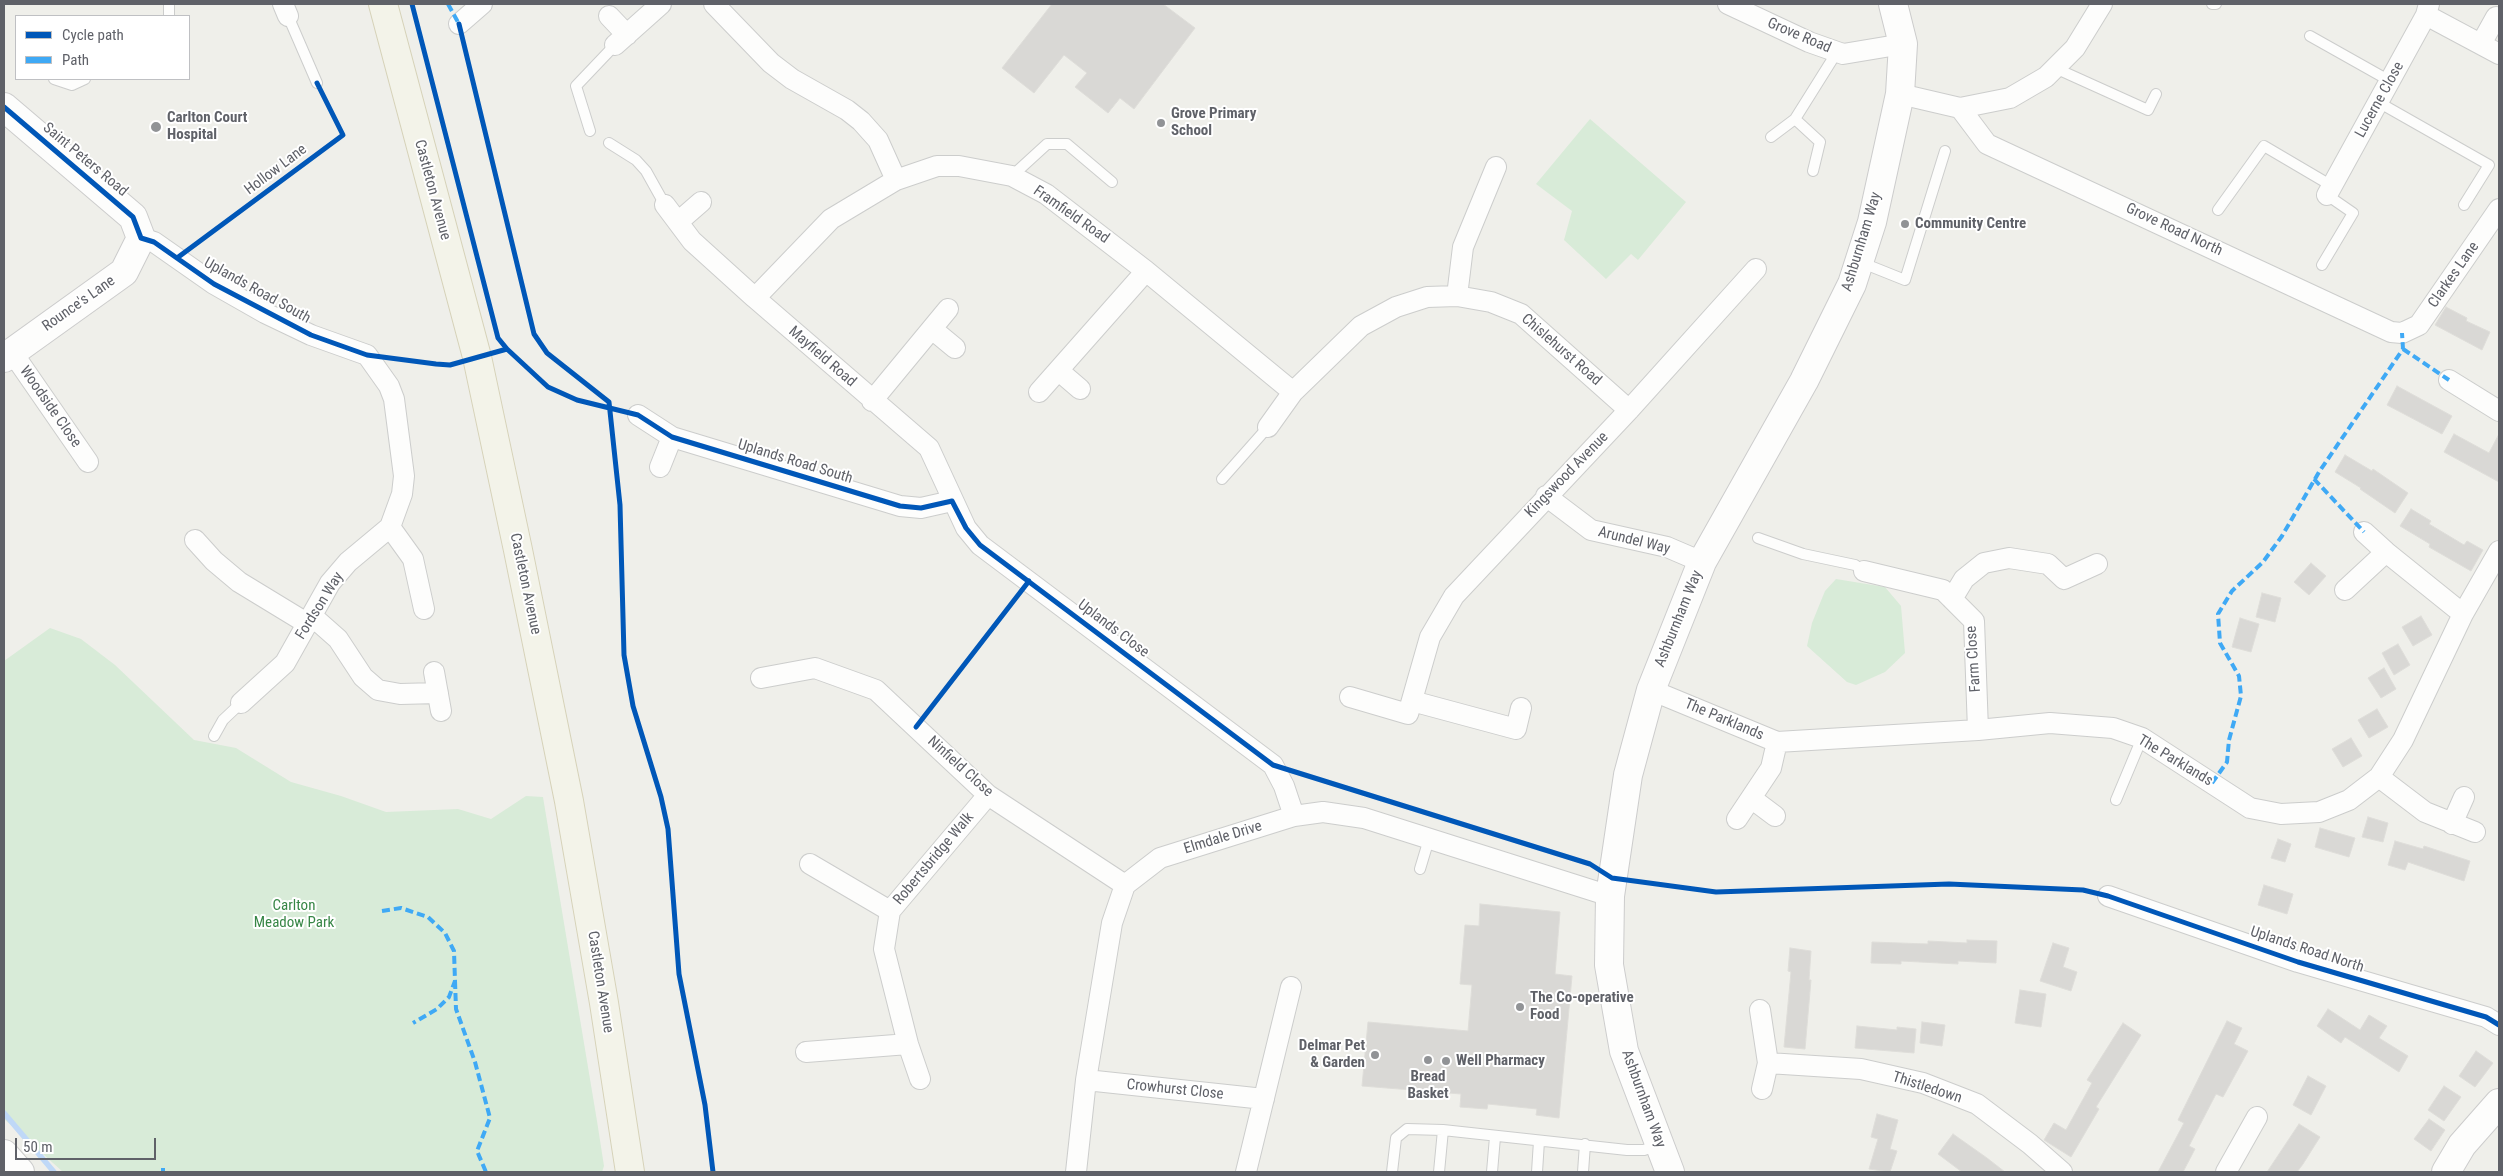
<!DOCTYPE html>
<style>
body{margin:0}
#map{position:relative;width:2503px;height:1176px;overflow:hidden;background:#efefea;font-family:"Roboto Condensed",sans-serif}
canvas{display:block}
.frame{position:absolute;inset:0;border:5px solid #5f6168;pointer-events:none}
.legend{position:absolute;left:15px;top:15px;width:175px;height:65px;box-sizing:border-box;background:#fff;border:1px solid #bfc0c3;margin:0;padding:6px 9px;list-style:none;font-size:15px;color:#5f6168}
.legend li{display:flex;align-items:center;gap:10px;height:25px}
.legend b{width:25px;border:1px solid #bfc0c3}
.scale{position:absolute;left:15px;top:1138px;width:141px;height:22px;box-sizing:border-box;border:2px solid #5f6168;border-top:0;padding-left:6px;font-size:15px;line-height:18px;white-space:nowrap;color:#5f6168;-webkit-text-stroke:4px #fff;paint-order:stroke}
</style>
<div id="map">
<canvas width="2503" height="1176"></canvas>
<div class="frame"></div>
<ul class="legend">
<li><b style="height:6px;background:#0057b8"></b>Cycle path</li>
<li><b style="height:6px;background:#3fa9f5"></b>Path</li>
</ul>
<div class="scale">50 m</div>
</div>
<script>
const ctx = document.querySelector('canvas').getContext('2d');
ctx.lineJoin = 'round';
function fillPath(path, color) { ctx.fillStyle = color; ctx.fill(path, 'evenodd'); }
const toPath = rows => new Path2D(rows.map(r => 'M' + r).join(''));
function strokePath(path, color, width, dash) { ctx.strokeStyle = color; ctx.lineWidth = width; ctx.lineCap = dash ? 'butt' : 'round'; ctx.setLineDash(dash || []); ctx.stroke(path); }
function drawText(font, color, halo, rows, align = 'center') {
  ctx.font = font + ' "Roboto Condensed",sans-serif'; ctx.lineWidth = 4; ctx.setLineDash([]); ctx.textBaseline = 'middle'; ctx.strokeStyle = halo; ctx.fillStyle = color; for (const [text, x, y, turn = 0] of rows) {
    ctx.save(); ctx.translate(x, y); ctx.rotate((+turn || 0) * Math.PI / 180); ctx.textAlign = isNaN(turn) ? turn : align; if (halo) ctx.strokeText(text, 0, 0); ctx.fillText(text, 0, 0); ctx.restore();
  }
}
const green = toPath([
 [1590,119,1686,202,1638,260,1631,254,1606,279,1564,240,1572,211,1536,184],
 [1836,579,1885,587,1901,606,1905,653,1885,672,1856,685,1847,682,1807,646,1812,623,1825,591],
 [50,628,81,639,115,665,194,740,236,748,291,782,341,796,386,812,458,809,491,819,526,796,543,797,597,1121,604,1166,602,1172,63,1172,4,1119,4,661]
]);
const stream = toPath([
 [4,1113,54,1172]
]);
const building = toPath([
 [1052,4,1163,4,1195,28,1134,109,1120,98,1108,113,1075,87,1087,73,1064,55,1034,93,1002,68,1052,4],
 [2446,307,2467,318,2466,321,2490,332,2482,350,2435,325,2446,307],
 [2397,386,2452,416,2442,434,2387,405,2397,386],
 [2454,434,2489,453,2499,434,2499,482,2444,452,2454,434],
 [2345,455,2372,471,2373,469,2408,493,2395,513,2360,489,2361,488,2335,472,2345,455],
 [2411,509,2431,521,2429,524,2464,545,2467,541,2483,550,2471,571,2429,547,2430,544,2400,526,2411,509],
 [2311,563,2326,576,2309,595,2294,582,2311,563],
 [2262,593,2281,598,2275,622,2256,617,2262,593],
 [2421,616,2432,635,2413,646,2402,627,2421,616],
 [2240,618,2259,624,2251,652,2232,647,2240,618],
 [2398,644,2410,665,2394,675,2382,653,2398,644],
 [2384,668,2396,689,2381,698,2368,678,2384,668],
 [2377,709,2388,727,2369,738,2358,720,2377,709],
 [2351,738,2362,756,2343,767,2332,749,2351,738],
 [2368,817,2388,823,2383,842,2362,837,2368,817],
 [2320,828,2355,838,2349,857,2315,847,2320,828],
 [2278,839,2291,844,2285,862,2271,858,2278,839],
 [2395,841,2423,849,2424,846,2470,861,2464,881,2408,862,2405,870,2388,865,2395,841],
 [2264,885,2293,894,2287,914,2258,905,2264,885],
 [1480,904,1560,912,1555,974,1572,976,1559,1118,1536,1115,1537,1109,1488,1104,1487,1109,1460,1107,1461,1094,1362,1086,1368,1022,1468,1031,1472,985,1460,984,1465,925,1479,926,1480,904],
 [1967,940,1997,941,1996,963,1958,961,1958,964,1901,961,1901,964,1871,963,1872,942,1928,944,1928,941,1967,943,1967,940],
 [2053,943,2069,948,2063,967,2077,972,2071,991,2040,981,2053,943],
 [1790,948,1811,951,1809,980,1811,980,1805,1049,1784,1047,1791,972,1788,971,1790,948],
 [2020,990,2046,994,2041,1027,2015,1023,2020,990],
 [2328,1009,2360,1030,2369,1015,2387,1026,2379,1038,2408,1056,2399,1072,2345,1037,2341,1043,2317,1026,2328,1009],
 [2227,1021,2242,1028,2234,1044,2248,1051,2223,1097,2216,1094,2189,1146,2195,1149,2183,1172,2158,1172,2184,1123,2178,1120,2227,1021],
 [1922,1022,1945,1025,1942,1046,1920,1043,1922,1022],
 [2123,1023,2141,1035,2096,1107,2099,1109,2071,1157,2044,1140,2054,1123,2066,1130,2092,1083,2087,1080,2123,1023],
 [1857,1026,1897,1030,1897,1027,1916,1029,1914,1053,1855,1048,1857,1026],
 [2476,1051,2493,1063,2475,1087,2459,1076,2476,1051],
 [2308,1076,2326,1086,2311,1115,2293,1105,2308,1076],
 [2444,1086,2461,1097,2444,1121,2428,1110,2444,1086],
 [1877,1114,1898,1120,1890,1149,1897,1151,1890,1172,1869,1169,1878,1139,1871,1137,1877,1114],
 [2429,1119,2445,1130,2431,1151,2414,1139,2429,1119],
 [2299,1124,2320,1137,2303,1164,2297,1172,2267,1172,2299,1124],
 [1953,1134,1987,1158,2005,1172,1962,1172,1938,1154,1953,1134]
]);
const lane = toPath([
 [169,4,169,16],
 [2212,4,2216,4],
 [288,16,317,83],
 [2310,36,2390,81],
 [2055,68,2148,110,2156,94],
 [54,79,72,85,85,79],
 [2378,102,2489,165,2464,205],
 [1795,119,1820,142,1813,171],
 [590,131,576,86,615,45],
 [1771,137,1795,119,1837,52],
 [609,143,636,160,646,171,665,205],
 [1012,176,1047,144,1067,144,1112,182],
 [2218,210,2264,146,2332,186],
 [1860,262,1905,280,1945,151],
 [2322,265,2353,213,2327,195],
 [1222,479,1268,427],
 [1758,538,1803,554,1855,565,1864,571],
 [214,736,223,720,241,703],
 [2116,800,2142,738],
 [1420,869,1429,839],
 [1392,1172,1396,1138,1407,1129,1443,1130,1627,1150,1644,1150,1658,1145],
 [1439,1172,1443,1130],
 [1492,1172,1495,1137],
 [1537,1172,1539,1141],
 [1583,1172,1585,1144]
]);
const street = toPath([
 [283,4,288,16],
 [714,4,771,63,792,79,847,110,861,121,878,140,896,180],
 [1728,4,1809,42,1843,54,1903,44],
 [2426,15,2499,54],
 [609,16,627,35],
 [459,24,482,4],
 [2481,44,2496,17],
 [615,45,661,4],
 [1900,94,1960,108,2010,98,2046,77,2075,48,2102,4],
 [1960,108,1987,144,2391,332,2402,333,2419,325,2499,209],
 [2327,195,2426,15,2429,4],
 [665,205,692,241,755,298,929,448,966,528,980,545,1273,765,1284,786,1294,816],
 [678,222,701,202],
 [141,238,154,242,214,284,265,313,311,335,367,355,389,386,394,399,404,476,402,494,390,527,348,562,330,583,285,663,241,703],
 [1457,296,1463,247,1496,167],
 [755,298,831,219,896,180,937,166,959,166,1012,176,1046,194,1146,271,1293,392],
 [932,329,955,348],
 [12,352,88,462],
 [1059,371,1080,389],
 [2449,380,2499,411],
 [1039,392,1146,271],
 [872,401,948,309],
 [638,415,672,437,900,506,921,508,952,501],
 [1268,427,1293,392,1361,326,1396,307,1427,297,1457,296,1491,302,1521,314,1629,410],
 [660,467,672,437],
 [1546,496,1591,530,1667,547,1702,562],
 [390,527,413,559,424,609],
 [2364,532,2386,552,2463,614],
 [195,540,214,561,239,582,308,624],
 [1864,571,1943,590,1974,621,1978,730],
 [2345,590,2386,552],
 [1952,599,1964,579,1984,563,2009,558,2048,564,2064,579,2097,564],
 [312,616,338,639,363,677,378,690,400,694,438,693],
 [434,672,441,711],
 [761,678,815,668,876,690,988,795,1125,885],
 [1651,690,1777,742,1978,730,2050,723,2113,728,2142,738,2250,808,2281,814,2319,812,2349,800,2379,777,2403,740,2463,614,2499,551],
 [1350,697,1408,714,1430,637,1454,596,1629,410,1756,269],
 [1412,701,1516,729,1521,708],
 [2379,777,2425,812,2475,832],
 [1751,798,1775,816],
 [1737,819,1771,768,1777,742],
 [2452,824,2464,797],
 [810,864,890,911],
 [2108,896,2298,962,2486,1017,2499,1025],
 [1760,1010,1768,1063,1861,1069,1923,1083,1977,1104,2030,1144,2062,1172],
 [806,1052,908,1044],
 [920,1079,908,1044,884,949,890,911,988,795],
 [1086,1080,1264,1099],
 [1762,1089,1768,1063],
 [1076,1172,1086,1080,1112,923,1125,885,1160,858,1294,816,1323,812,1364,818,1610,896],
 [1246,1172,1291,987],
 [2226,1172,2257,1117]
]);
const secondary = toPath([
 [4,107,133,217,141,238,124,272,4,358],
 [4,1154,20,1172],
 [1670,1172,1624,1051,1609,965,1610,896,1628,775,1651,690,1702,562,1804,381,1852,284,1872,222,1900,94,1903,44,1893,4],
 [2446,1172,2462,1145,2499,1103]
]);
const primary = toPath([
 [383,4,477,357,518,550,569,801,604,1003,630,1172]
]);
const quiet = toPath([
 [448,4,459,24],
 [2403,349,2449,380],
 [2314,479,2364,532],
 [2212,783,2227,762,2229,740,2241,696,2239,676,2220,643,2218,614,2232,591,2263,562,2282,536,2319,472,2403,349,2402,333],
 [382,911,401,908,428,917,445,933,454,951,455,981,449,997,437,1009,413,1023],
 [455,981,456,1009,475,1062,490,1118,477,1151,486,1172],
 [163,1172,163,1168]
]);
const cycleway = toPath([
 [412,4,498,338,507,349],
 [459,24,534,334,547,353,609,402,620,505,624,655,633,706,661,797,668,829,679,974,705,1105,713,1172],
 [4,107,133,217,141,238,154,242,214,284,311,335,367,355,436,364,450,365,507,349,548,387,577,400,638,415,672,437,900,506,921,508,952,501,966,528,980,545,1273,765,1590,864,1612,878,1716,892,1949,884,2083,890,2108,896,2298,962,2486,1017,2499,1025],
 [177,258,343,135,317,83],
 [916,727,1029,581]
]);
const markers = [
 [1161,123,5,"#919396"],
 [156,127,6,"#919396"],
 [1905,224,5,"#919396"],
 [1520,1007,5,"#919396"],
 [1375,1055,5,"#919396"],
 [1428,1060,5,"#919396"],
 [1446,1061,5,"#919396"]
];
const streetNames = [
 ["Grove Road",1799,36,23],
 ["Lucerne Close",2380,100,-61],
 ["Saint Peters Road",85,160,40],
 ["Hollow Lane",276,170,-37],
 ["Castleton Avenue",432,190,75],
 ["Framfield Road",1071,215,35],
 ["Grove Road North",2174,230,25],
 ["Ashburnham Way",1862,242,-73],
 ["Clarkes Lane",2454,275,-55],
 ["Uplands Road South",257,291,29],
 ["Rounce's Lane",79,304,-35],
 ["Chislehurst Road",1561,350,41],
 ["Mayfield Road",822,357,41],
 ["Woodside Close",50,407,55],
 ["Uplands Road South",795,462,17],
 ["Kingswood Avenue",1567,475,-46],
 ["Arundel Way",1634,541,14],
 ["Castleton Avenue",525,584,78],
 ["Fordson Way",320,606,-58],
 ["Ashburnham Way",1679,619,-68],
 ["Uplands Close",1113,629,37],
 ["Farm Close",1974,659,-94],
 ["The Parklands",1724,720,23],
 ["The Parklands",2175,761,31],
 ["Ninfield Close",960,767,42],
 ["Elmdale Drive",1223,838,-17],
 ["Robertsbridge Walk",934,859,-50],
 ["Uplands Road North",2307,950,18],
 ["Castleton Avenue",600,982,81],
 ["Thistledown",1927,1088,18],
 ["Crowhurst Close",1175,1090,6],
 ["Ashburnham Way",1643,1099,70]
];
const poiNames = [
 ["Grove Primary",1171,114],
 ["School",1171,131],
 ["Carlton Court",167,118],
 ["Hospital",167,135],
 ["Community Centre",1915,224],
 ["The Co-operative",1530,998],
 ["Food",1530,1015],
 ["Delmar Pet",1365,1046,"right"],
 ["& Garden",1365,1063,"right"],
 ["Well Pharmacy",1456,1061],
 ["Bread",1428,1077,"center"],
 ["Basket",1428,1094,"center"]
];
const parkNames = [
 ["Carlton",294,906],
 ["Meadow Park",294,923]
];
fillPath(green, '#d8ebd8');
strokePath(stream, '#bfd8f7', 5.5);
fillPath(building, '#d9d8d5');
strokePath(building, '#deddd9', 1);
strokePath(lane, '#cccdcc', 12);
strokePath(street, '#cccdcc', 22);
strokePath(secondary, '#ccc', 30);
strokePath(primary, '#d6d2b8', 30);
strokePath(lane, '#fdfdfc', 10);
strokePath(street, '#fdfdfc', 20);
strokePath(secondary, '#fdfdfc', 28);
strokePath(primary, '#f3f3e9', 28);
strokePath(quiet, '#3fa9f5', 4, [8, 4]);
strokePath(cycleway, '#0057b8', 5);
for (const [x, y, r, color] of markers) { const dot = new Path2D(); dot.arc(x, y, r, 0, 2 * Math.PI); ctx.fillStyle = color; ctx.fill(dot); strokePath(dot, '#fff', 2); }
drawText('15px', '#5f6168', '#fff', streetNames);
drawText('bold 15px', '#5f6168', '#fff', poiNames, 'left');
drawText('15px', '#378646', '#fff', parkNames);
</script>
